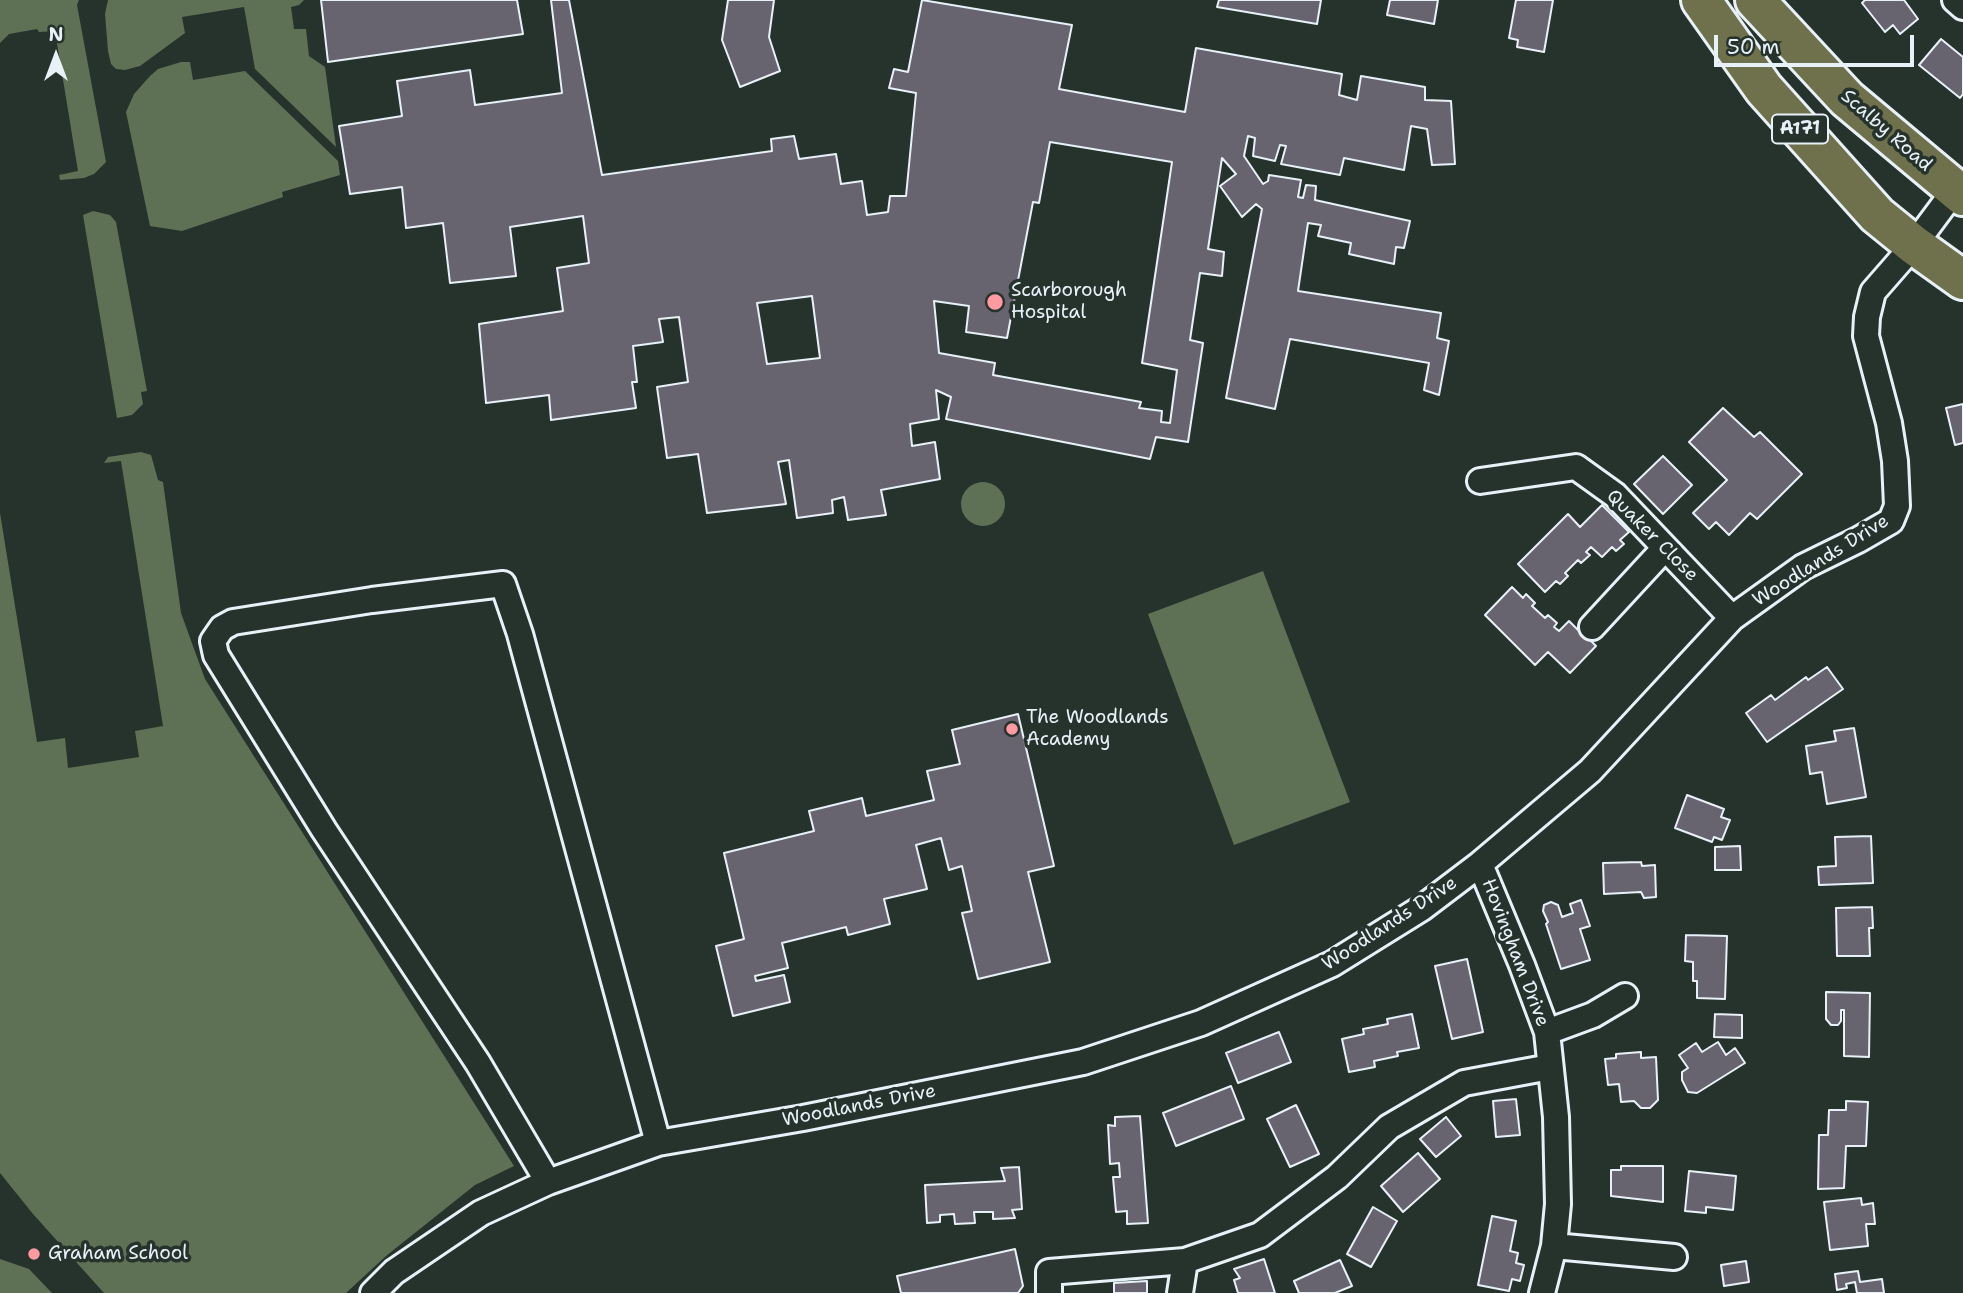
<!DOCTYPE html>
<style>
body{margin:0}
#map{position:relative;width:1963px;height:1293px;overflow:hidden;background:#26332d;font-family:"Shantell Sans",sans-serif}
canvas{display:block}
.north{position:absolute;left:21px;top:21px;width:70px;height:70px;-webkit-text-stroke:5px #26332d;paint-order:stroke;rotate:0deg;font-size:19px;font-weight:700;line-height:28px;text-align:center;color:#e8f1f8}
.north::after{content:'';display:block;margin:auto;width:24px;height:32px;background:#e8f1f8;clip-path:polygon(50% 0,100% 100%,50% 72%,0 100%)}
.scale{position:absolute;left:1714px;top:35px;width:200px;height:32px;box-sizing:border-box;border:4px solid #e8f1f8;border-top:0;padding-left:9px;font-size:21px;line-height:24px;white-space:nowrap;color:#e8f1f8;-webkit-text-stroke:5px #26332d;paint-order:stroke}
</style>
<div id="map">
<canvas width="1963" height="1293"></canvas>
<div class="north">N</div>
<div class="scale">50 m</div>
</div>
<script>
const ctx = document.querySelector('canvas').getContext('2d');
ctx.lineJoin = 'round';
function fillPath(path, color) { ctx.fillStyle = color; ctx.fill(path, 'evenodd'); }
const toPath = rows => new Path2D(rows.map(r => 'M' + r).join(''));
function strokePath(path, color, width, dash) { ctx.strokeStyle = color; ctx.lineWidth = width; ctx.lineCap = dash ? 'butt' : 'round'; ctx.setLineDash(dash || []); ctx.stroke(path); }
function drawText(font, color, halo, rows, align = 'center') {
  ctx.font = font + ' "Shantell Sans",sans-serif'; ctx.lineWidth = 7; ctx.setLineDash([]); ctx.textBaseline = 'middle'; ctx.strokeStyle = halo; ctx.fillStyle = color; for (const [text, x, y, turn = 0] of rows) {
    ctx.save(); ctx.translate(x, y); ctx.rotate((+turn || 0) * Math.PI / 180); ctx.textAlign = isNaN(turn) ? turn : align; if (halo) ctx.strokeText(text, 0, 0); ctx.fillText(text, 0, 0); ctx.restore();
  }
}
const green = toPath([
 [0,0,79,0,77,5,106,162,94,174,84,178,60,180,59,175,78,171,55,31,39,32,37,29,9,34,0,43],
 [108,0,304,0,299,5,291,7,294,29,306,29,309,56,325,67,336,147,255,69,244,7,182,17,185,33,140,66,125,70,116,69,111,64,108,51,105,14],
 [181,62,190,62,193,80,245,71,338,161,340,175,282,192,283,197,182,231,150,226,126,112,134,94,150,76,158,69],
 [93,211,110,215,116,222,147,391,141,392,143,404,132,415,117,418,83,215],
 [141,452,151,455,158,480,163,482,181,613,205,679,514,1166,475,1185,386,1256,346,1293,104,1293,33,1214,0,1173,0,513,37,742,65,738,68,768,139,757,135,731,163,726,121,461,104,463,108,457],
 '961 504a22 22 0 1 1 44 0a22 22 0 1 1-44 0Z',
 [1263,571,1350,802,1234,845,1148,614],
 [0,1259,29,1269,52,1293,0,1293]
]);
const building = toPath([
 [321,0,517,0,523,34,328,62,321,0],
 [551,0,569,0,602,175,772,151,771,139,794,136,799,159,836,154,841,184,862,181,867,215,888,212,890,196,906,196,916,93,889,88,894,69,908,72,922,0,1072,25,1059,89,1185,112,1196,48,1342,74,1339,95,1357,100,1361,76,1425,87,1425,100,1451,101,1455,164,1432,165,1427,129,1411,126,1404,170,1344,158,1340,175,1281,164,1286,146,1280,145,1275,161,1253,156,1255,138,1248,136,1244,156,1263,184,1268,181,1269,175,1301,180,1298,197,1303,198,1306,185,1316,186,1315,200,1410,221,1404,248,1396,247,1394,264,1349,254,1351,243,1318,236,1321,225,1308,223,1298,291,1441,313,1437,338,1449,341,1439,395,1424,390,1429,363,1290,339,1275,409,1226,398,1262,209,1256,204,1242,217,1220,186,1236,174,1222,158,1208,249,1224,252,1222,276,1200,273,1190,340,1203,343,1188,442,1156,437,1150,459,946,419,951,397,936,390,939,419,910,424,912,446,935,442,940,479,881,490,886,515,848,520,844,497,832,500,833,513,797,518,789,460,778,462,786,504,707,513,698,454,667,458,657,387,688,382,679,317,659,319,663,342,633,346,637,382,632,382,636,408,551,420,549,395,486,403,479,324,563,311,557,268,589,263,583,216,510,227,516,276,450,283,443,223,406,228,402,187,350,194,339,126,402,116,397,81,470,70,475,105,562,93,551,0],
 [1050,142,1172,162,1142,363,1177,370,1170,423,1161,422,1162,411,1139,408,1141,402,993,375,995,363,939,353,934,301,969,306,966,332,1007,338,1033,202,1039,203,1050,142],
 [812,296,820,358,767,364,757,303,812,296],
 [728,0,774,0,769,37,780,71,740,87,722,40,728,0],
 [1219,0,1321,0,1317,24,1217,7,1219,0],
 [1390,0,1438,0,1434,24,1387,15,1390,0],
 [1516,0,1553,0,1544,52,1517,47,1518,40,1509,38,1516,0],
 [1865,0,1904,0,1918,19,1900,34,1893,25,1885,32,1862,3,1865,0],
 [1941,39,1963,57,1963,94,1960,98,1919,65,1941,39],
 [1963,404,1963,443,1955,445,1946,408,1963,404],
 [1723,408,1754,437,1760,432,1802,474,1757,519,1750,513,1729,535,1716,522,1709,529,1693,513,1727,480,1689,442,1723,408],
 [1663,456,1692,485,1663,514,1634,484,1663,456],
 [1602,505,1629,532,1620,540,1624,544,1616,551,1612,547,1602,557,1591,547,1586,552,1590,555,1581,563,1578,560,1565,573,1568,576,1560,584,1556,581,1545,592,1518,564,1568,514,1580,527,1602,505],
 [1512,587,1523,598,1526,594,1535,603,1532,606,1545,618,1548,615,1557,623,1554,627,1559,631,1569,621,1579,631,1583,627,1588,638,1596,646,1570,673,1548,652,1535,665,1485,615,1512,587],
 [1827,667,1843,689,1767,742,1746,713,1771,695,1775,700,1806,677,1808,680,1827,667],
 [1018,714,1054,866,1028,872,1050,962,978,979,962,913,972,911,962,866,949,870,941,838,916,845,927,889,884,899,890,924,848,935,846,927,782,943,788,968,755,976,756,981,784,975,790,1002,733,1016,716,946,744,939,724,853,814,831,809,811,862,798,866,816,934,800,927,771,960,764,952,730,1018,714],
 [1854,728,1866,797,1827,804,1822,772,1810,774,1806,746,1836,741,1834,731,1854,728],
 [1687,795,1724,809,1721,817,1730,820,1722,840,1714,837,1712,842,1675,828,1687,795],
 [1871,836,1873,883,1819,885,1818,867,1836,866,1835,837,1871,836],
 [1740,846,1741,870,1715,870,1715,847,1740,846],
 [1641,862,1642,866,1655,865,1656,897,1644,898,1641,892,1604,894,1603,863,1641,862],
 [1581,900,1590,926,1580,929,1590,960,1561,969,1546,924,1548,922,1543,911,1544,905,1551,902,1558,905,1562,917,1573,913,1570,904,1581,900],
 [1872,907,1873,928,1869,928,1870,956,1837,956,1836,908,1872,907],
 [1686,935,1727,936,1725,999,1697,998,1697,981,1693,981,1693,962,1685,961,1686,935],
 [1467,959,1483,1032,1452,1039,1435,966,1467,959],
 [1826,992,1870,993,1869,1057,1844,1056,1844,1010,1841,1010,1841,1021,1838,1025,1831,1025,1826,1019,1826,992],
 [1412,1014,1419,1048,1397,1052,1398,1056,1374,1061,1375,1067,1349,1072,1342,1039,1364,1034,1363,1029,1388,1024,1387,1019,1412,1014],
 [1715,1014,1742,1015,1742,1038,1714,1037,1715,1014],
 [1279,1032,1291,1062,1238,1083,1226,1053,1279,1032],
 [1718,1042,1726,1055,1735,1048,1745,1063,1697,1093,1688,1092,1682,1080,1682,1072,1688,1068,1679,1055,1696,1043,1702,1052,1718,1042],
 [1641,1052,1641,1058,1656,1057,1658,1100,1650,1108,1641,1108,1634,1101,1621,1102,1619,1084,1608,1085,1605,1059,1616,1058,1616,1054,1641,1052],
 [1231,1086,1244,1119,1176,1146,1163,1113,1231,1086],
 [1516,1099,1520,1135,1496,1137,1493,1101,1516,1099],
 [1846,1101,1868,1102,1866,1146,1846,1146,1844,1188,1818,1189,1819,1135,1828,1135,1829,1110,1846,1110,1846,1101],
 [1296,1105,1319,1154,1290,1167,1267,1119,1296,1105],
 [1140,1116,1148,1223,1127,1224,1127,1211,1116,1212,1113,1177,1120,1177,1119,1163,1110,1164,1108,1125,1115,1126,1115,1117,1140,1116],
 [1446,1117,1461,1136,1436,1157,1420,1139,1446,1117],
 [1418,1153,1440,1179,1403,1212,1381,1186,1418,1153],
 [1621,1166,1663,1166,1663,1202,1611,1196,1611,1170,1621,1170,1621,1166],
 [1019,1167,1022,1209,1012,1210,1015,1218,993,1219,993,1212,974,1212,975,1223,955,1224,954,1214,940,1215,940,1222,927,1223,925,1185,1005,1181,1001,1168,1019,1167],
 [1689,1171,1736,1176,1733,1210,1706,1207,1706,1213,1685,1211,1689,1171],
 [1861,1198,1862,1205,1873,1203,1875,1224,1866,1224,1868,1246,1830,1250,1824,1202,1861,1198],
 [1373,1207,1397,1221,1371,1267,1347,1254,1373,1207],
 [1492,1216,1516,1221,1510,1251,1518,1253,1516,1263,1524,1265,1520,1281,1512,1279,1509,1291,1478,1285,1492,1216],
 [1015,1249,1023,1286,1018,1293,901,1293,897,1276,1015,1249],
 [1264,1259,1275,1293,1238,1293,1234,1280,1240,1278,1234,1269,1264,1259],
 [1340,1260,1352,1286,1335,1293,1299,1293,1294,1281,1340,1260],
 [1746,1261,1749,1282,1724,1286,1721,1265,1746,1261],
 [1858,1271,1860,1282,1882,1279,1884,1293,1857,1293,1855,1282,1846,1284,1847,1288,1837,1290,1835,1274,1858,1271],
 [1147,1281,1147,1293,1114,1293,1114,1283,1147,1281]
]);
const street = toPath([
 [1955,0,1963,7],
 [1480,481,1576,467,1615,495,1732,618],
 [1592,627,1665,548],
 [1480,864,1522,965,1547,1032,1556,1117,1558,1204,1554,1246,1542,1293],
 [1547,1032,1593,1015,1625,996],
 [548,1182,478,1063,324,830,216,655,213,641,222,628,233,622,372,600,503,584,520,634,658,1143],
 [1554,1246,1674,1257],
 [373,1293,394,1272,481,1213,548,1182,658,1143,803,1118,1083,1062,1201,1023,1332,964,1422,908,1480,864,1590,771,1732,618,1803,567,1858,540,1891,521,1897,506,1895,461,1889,423,1866,336,1867,317,1873,292,1914,245,1955,190],
 [1049,1293,1049,1272,1185,1261],
 [1180,1293,1185,1261,1260,1235,1337,1177,1389,1127,1464,1083,1550,1067]
]);
const highway = toPath([
 [1701,0,1764,89,1877,215,1914,245,1963,280],
 [1755,0,1847,99,1963,196]
]);
const markers = [
 [995,302,9,"#ff9aa2"],
 [1012,729,7,"#ff9aa2"],
 [34,1254,7,"#ff9aa2"]
];
const shields = [
 [1800,129,56]
];
const shieldNames = [
 ["A171",1800,129]
];
const streetNames = [
 ["Scalby Road",1886,131,41],
 ["Quaker Close",1652,536,45],
 ["Woodlands Drive",1821,561,-32],
 ["Woodlands Drive",1390,924,-33],
 ["Hovingham Drive",1515,953,69],
 ["Woodlands Drive",859,1106,-11]
];
const poiNames = [
 ["Scarborough",1011,291],
 ["Hospital",1011,313],
 ["The Woodlands",1026,718],
 ["Academy",1026,740],
 ["Graham School",48,1254]
];
fillPath(green, '#5e7154');
fillPath(building, '#68646f');
strokePath(building, '#e8f1f8', 2);
strokePath(street, '#e8f1f8', 30);
strokePath(highway, '#e8f1f8', 44);
strokePath(street, '#26332d', 24);
strokePath(highway, '#6e714b', 38);
for (const [x, y, r, color] of markers) { const dot = new Path2D(); dot.arc(x, y, r, 0, 2 * Math.PI); ctx.fillStyle = color; ctx.fill(dot); strokePath(dot, '#26332d', 2.5); }
for (const [x, y, w] of shields) { const box = new Path2D(); box.roundRect(x - w / 2, y - 14.5, w, 29, 5); ctx.fillStyle = '#26332d'; ctx.fill(box); strokePath(box, '#e8f1f8', 2); }
drawText('bold 18px', '#e8f1f8', null, shieldNames);
drawText('19px', '#e8f1f8', '#26332d', streetNames);
drawText('19px', '#e8f1f8', '#26332d', poiNames, 'left');
</script>
